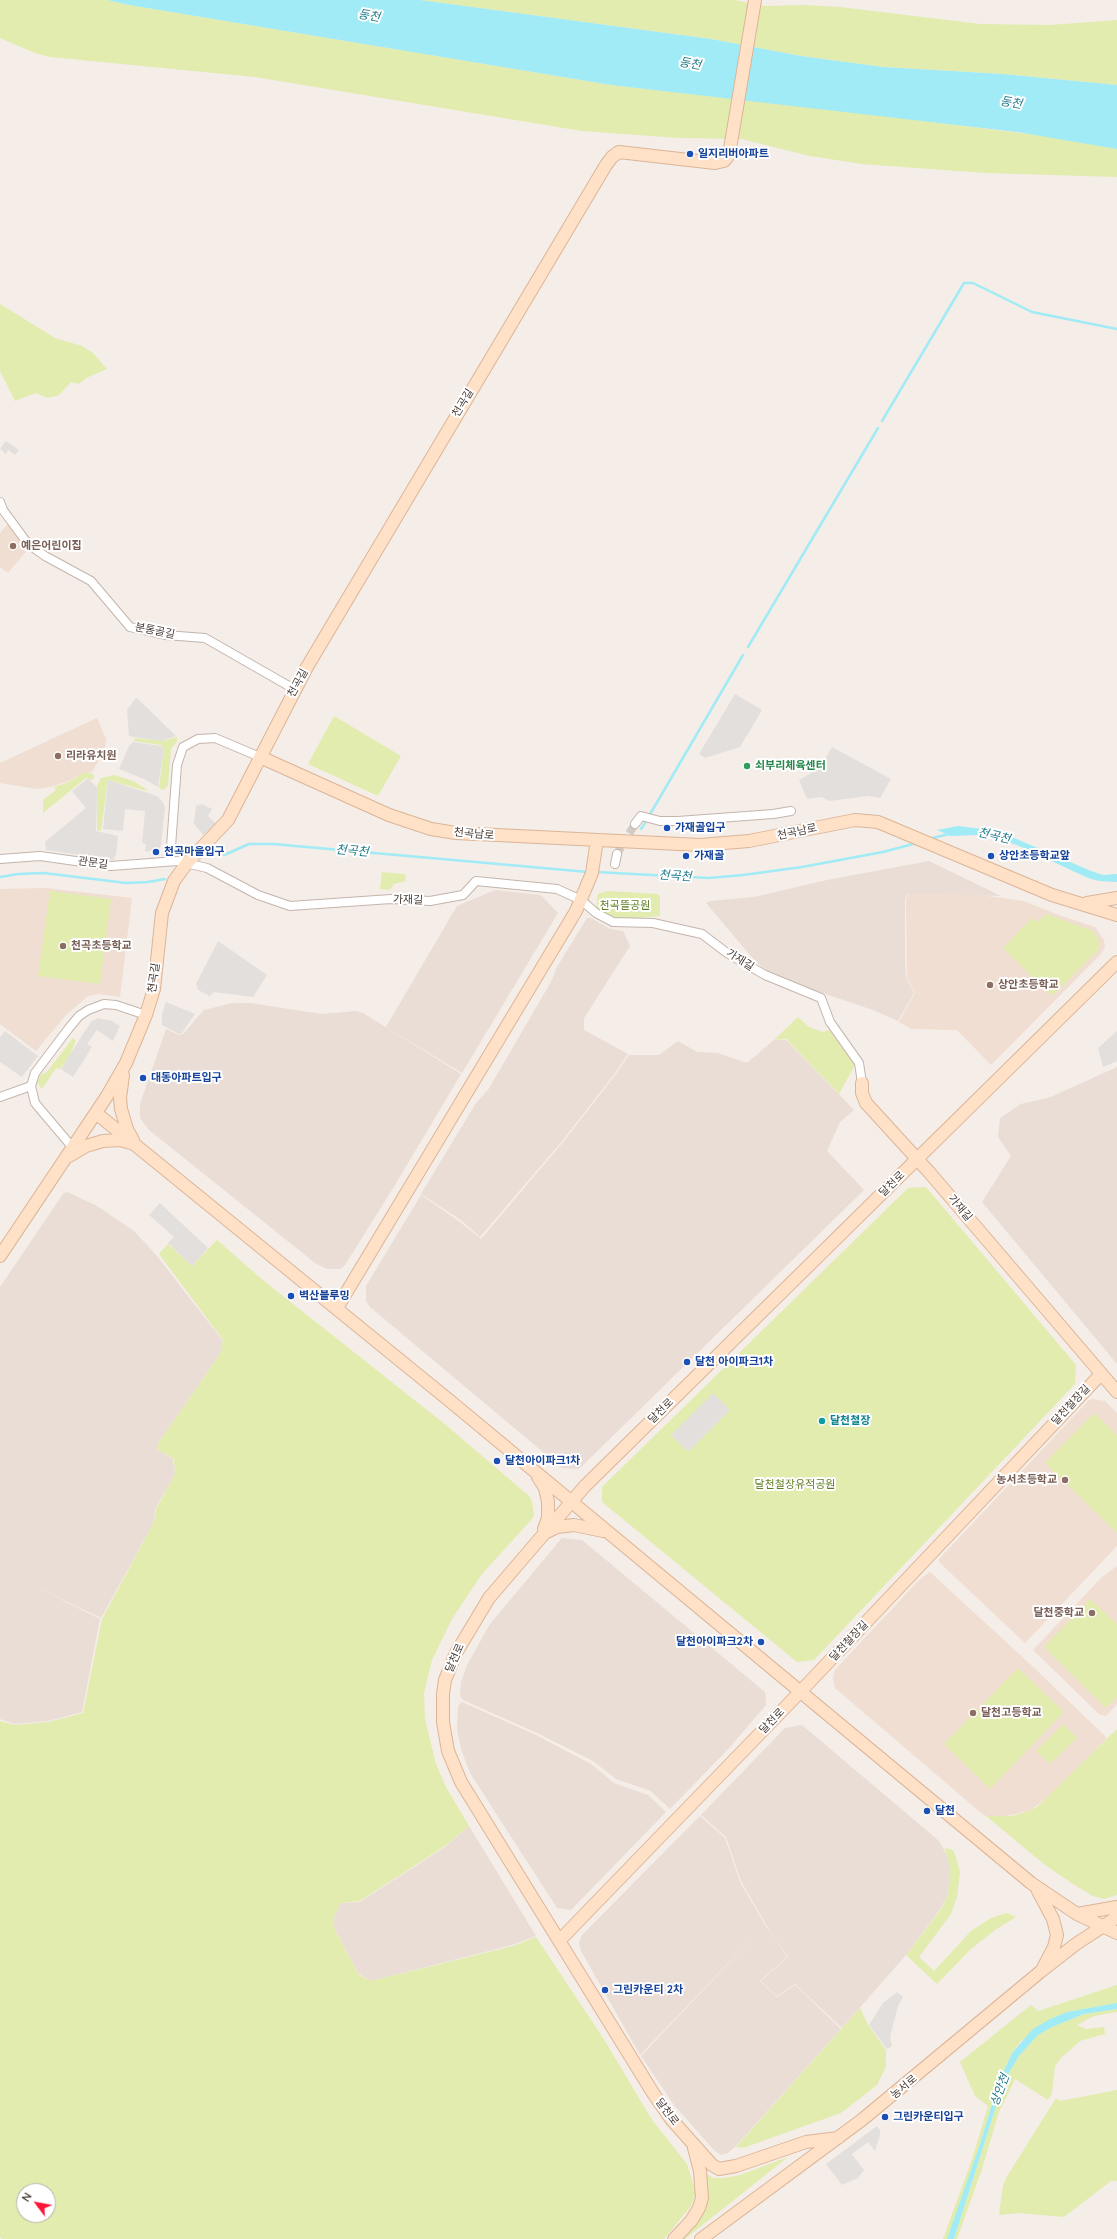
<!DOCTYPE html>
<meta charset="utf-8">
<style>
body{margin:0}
#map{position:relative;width:1117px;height:2239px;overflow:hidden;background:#f5ede8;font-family:Quicksand,sans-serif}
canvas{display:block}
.north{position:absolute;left:16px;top:2183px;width:40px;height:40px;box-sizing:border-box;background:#fff;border:1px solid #b6b1af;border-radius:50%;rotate:302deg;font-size:11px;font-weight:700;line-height:16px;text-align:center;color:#493c36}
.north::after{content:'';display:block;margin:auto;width:14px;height:18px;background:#ff1536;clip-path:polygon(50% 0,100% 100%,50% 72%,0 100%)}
</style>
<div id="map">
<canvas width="1117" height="2239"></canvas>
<div class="north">N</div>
</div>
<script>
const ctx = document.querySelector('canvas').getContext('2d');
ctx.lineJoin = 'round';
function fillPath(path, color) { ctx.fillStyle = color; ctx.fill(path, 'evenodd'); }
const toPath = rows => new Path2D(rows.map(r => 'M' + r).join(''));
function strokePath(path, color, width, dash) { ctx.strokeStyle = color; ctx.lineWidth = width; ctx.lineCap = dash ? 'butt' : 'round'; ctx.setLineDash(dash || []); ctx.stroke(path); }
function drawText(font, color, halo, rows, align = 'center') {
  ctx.font = font + ' Quicksand,"Noto Sans KR",sans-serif'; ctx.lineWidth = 4; ctx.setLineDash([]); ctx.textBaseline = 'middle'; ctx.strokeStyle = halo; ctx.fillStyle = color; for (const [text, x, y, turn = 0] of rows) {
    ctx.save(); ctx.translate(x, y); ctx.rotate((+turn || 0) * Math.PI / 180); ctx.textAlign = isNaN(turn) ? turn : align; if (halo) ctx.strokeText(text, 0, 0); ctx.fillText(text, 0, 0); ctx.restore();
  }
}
const residential = toPath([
 [929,861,1001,896,908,894,905,899,905,962,906,977,914,993,898,1021,873,1010,790,982,766,970,755,961,706,903,710,901,754,897,827,880],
 [495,890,541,895,558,913,462,1073,386,1027,457,906],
 [587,918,591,918,610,929,623,931,630,946,584,1018,584,1030,628,1054,615,1073,563,1140,480,1237,461,1220,421,1194,476,1103,488,1090,551,982,557,967],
 [233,1003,250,1003,322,1014,356,1011,363,1013,461,1074,395,1185,345,1265,340,1269,327,1269,315,1263,149,1130,140,1118,140,1104,166,1029,179,1035,183,1034,204,1010],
 [774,1040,786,1040,854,1110,840,1122,827,1151,864,1190,579,1469,562,1468,370,1307,366,1301,366,1286,421,1195,460,1222,481,1239,564,1141,616,1074,629,1055,659,1055,678,1041,697,1052,718,1053,747,1063],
 [1117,1067,1117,1364,982,1202,1011,1156,998,1137,1000,1118,1021,1104,1051,1097],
 [67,1192,97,1206,134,1231,157,1256,223,1341,220,1354,159,1442,157,1449,173,1459,175,1474,155,1509,154,1522,101,1618,30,1584,100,1619,82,1712,48,1721,15,1724,0,1719,0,1287,63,1194],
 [562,1538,582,1540,765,1692,766,1705,730,1747,670,1809,651,1791,616,1779,593,1761,537,1733,463,1700,460,1696,461,1682,467,1665,490,1624],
 [462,1702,536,1735,591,1764,614,1783,648,1795,666,1812,571,1910,557,1908,470,1773,462,1752,457,1731,458,1706],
 [802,1725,939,1841,949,1859,950,1869,948,1894,941,1908,906,1955,842,2028,795,1984,777,1996,761,1981,788,1957,772,1935,741,1881,726,1837,701,1815,785,1728],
 [700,1816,725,1838,740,1882,765,1925,640,2055,581,1951,579,1943,581,1936],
 [469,1826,536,1936,512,1945,371,1981,359,1974,333,1926,334,1916,341,1903,360,1902,445,1847],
 [765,1925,787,1957,760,1981,777,1997,795,1985,841,2029,736,2146,728,2153,721,2155,714,2150,674,2105,641,2056]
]);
const education = toPath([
 [9,523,28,549,8,573,0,567,0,533],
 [97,718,106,739,105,749,92,772,82,773,69,781,54,786,37,789,0,783,0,763],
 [46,888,132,898,120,997,99,994,88,996,66,1015,36,1051,0,1024,0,889],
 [909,894,980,895,1024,901,1061,916,1095,927,1104,940,1105,948,1100,955,991,1065,957,1030,912,1029,899,1022,915,993,907,977,906,899],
 [1092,1399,1105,1401,1117,1413,1117,1546,1025,1643,939,1562,939,1559,1088,1401],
 [1117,1566,1117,1704,1106,1716,1099,1714,1033,1650,1102,1577],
 [930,1572,1030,1664,1107,1738,1048,1797,1029,1811,1002,1817,986,1816,980,1812,835,1688,833,1677,835,1670,919,1580]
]);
const green = toPath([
 [0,0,107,0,129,5,611,85,853,112,1052,137,1117,149,1117,177,985,173,862,164,810,156,742,139,678,138,582,131,255,77,50,57,35,53,0,38],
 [420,0,734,0,765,6,803,5,840,7,980,24,1050,25,1117,20,1117,85,1003,74,883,67,801,56,711,39],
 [0,304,55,338,82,346,93,353,107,369,86,378,79,384,71,382,59,395,48,398,36,393,15,401,0,371],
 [334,716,401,756,378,796,308,764],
 [177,737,177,741,171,749,168,786,163,790,159,788,164,748,161,745,134,741,135,738,163,741],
 [82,773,92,773,94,777,92,780,86,778,43,813,43,800,56,790,54,787,69,782],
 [114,775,133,781,146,789,147,791,108,780,101,831,97,830,97,786,101,778],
 [382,872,405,874,406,881,394,884,390,890,380,889],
 [50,891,111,899,100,984,38,976],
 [608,891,658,894,660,896,660,916,625,919,610,919,596,910,598,894],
 [1046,914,1093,931,1100,942,1100,948,1052,996,1003,948,1032,918,1037,922],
 [798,1017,809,1027,823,1032,829,1030,855,1065,839,1094,786,1039,774,1040],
 [73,1038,76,1040,69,1057,60,1069,56,1068,42,1089,37,1082,41,1074,46,1073],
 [926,1187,1076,1365,1075,1384,814,1660,797,1662,602,1502,602,1487,908,1188],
 [217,1240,264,1281,446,1425,529,1496,532,1501,534,1515,531,1520,482,1574,452,1619,432,1660,424,1693,425,1719,436,1764,446,1787,469,1826,445,1846,360,1901,341,1903,334,1916,333,1926,359,1975,371,1981,513,1946,536,1937,605,2041,652,2120,687,2164,696,2193,691,2206,664,2239,2,2239,0,2237,0,1721,15,1725,48,1722,83,1713,102,1619,154,1522,156,1509,175,1474,174,1459,157,1449,159,1442,220,1354,223,1340,159,1254,168,1244,192,1266],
 [24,2191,48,2191,48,2215,24,2215],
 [1094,1413,1117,1435,1117,1533,1045,1463],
 [1090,1599,1117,1624,1117,1697,1106,1708,1044,1647],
 [1018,1668,1064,1712,990,1789,944,1744],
 [1063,1724,1077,1738,1050,1764,1036,1751],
 [1117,1729,1117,1895,1104,1899,1093,1896,1073,1884,1045,1865,986,1816,1012,1816,1029,1811,1038,1806],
 [945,1848,953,1850,956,1857,960,1872,957,1897,951,1914,919,1957,934,1971,971,1931,991,1918,1007,1913,1016,1917,995,1930,971,1949,937,1984,906,1955,942,1908,948,1894,950,1869],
 [1117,1985,1117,2003,1067,2012,1050,2019,1021,2041,1012,2053,998,2084,980,2144,954,2221,947,2239,943,2239,972,2159,988,2106,975,2096,960,2062,1031,2005,1038,2011],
 [860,2008,868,2025,886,2050,886,2067,877,2085,841,2113,743,2148,736,2147],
 [1117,2009,1117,2012,1094,2016,1077,2025,1086,2029,1104,2027,1105,2034,1080,2041,1061,2058,1055,2066,1052,2093,1048,2100,1015,2079,999,2112,981,2172,957,2239,954,2239,1004,2081,1019,2056,1038,2035,1052,2027,1084,2014],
 [1117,2090,1117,2181,1111,2181,1064,2217,1018,2213,999,2215,1003,2185,1006,2178,1056,2098,1060,2101],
 [788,2157,685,2239,680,2239,707,2193,705,2173,713,2178,724,2178,740,2175]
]);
const parking = toPath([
 [6,441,19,450,15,455,8,450,6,454,0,449],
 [735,694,762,710,740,747,705,758,699,754],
 [136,698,137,698,176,736,162,741,129,736,127,710],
 [133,742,161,746,164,748,158,787,144,779,119,769,129,746],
 [832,747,891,779,880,798,868,796,830,801,821,797,807,799,799,780,820,768],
 [87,779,89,779,97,788,96,831,118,836,116,855,113,860,46,850,45,842,86,808,72,791],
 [108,780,157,796,162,801,165,807,161,846,158,849,145,852,146,844,142,843,145,811,125,809,123,831,103,829],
 [202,804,212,809,208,816,216,824,203,835,194,824,196,806],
 [218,941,267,975,253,997,214,992,210,996,198,990,196,984],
 [166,1002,195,1014,182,1033,179,1034,162,1025,162,1014],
 [98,1018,112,1021,120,1026,113,1041,97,1030,87,1044,92,1047,73,1077,61,1069,83,1034,92,1021],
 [5,1031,38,1056,22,1077,0,1062,0,1037],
 [1117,1031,1117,1061,1103,1067,1098,1048],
 [160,1203,208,1248,192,1266,168,1243,174,1237,149,1215],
 [713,1393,730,1410,688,1452,671,1435],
 [897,1992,903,1997,898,2006,890,2037,892,2046,887,2049,869,2025,883,2003],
 [877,2126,880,2130,880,2135,875,2151,868,2142,852,2154,864,2170,858,2178,842,2185,826,2164]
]);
const water = toPath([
 [107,0,420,0,711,39,801,56,883,67,1003,74,1117,85,1117,149,1017,132,611,85,129,5],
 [958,826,998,831,1091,871,1103,875,1117,874,1117,882,1099,881,1088,878,1017,845,997,839,976,835,951,836,937,830],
 [1117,2003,1117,2009,1084,2014,1052,2027,1038,2035,1019,2056,1004,2081,954,2239,947,2239,980,2144,998,2084,1012,2053,1033,2029,1050,2019,1067,2012]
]);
const stream = toPath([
 [882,421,964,283,973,283,1032,312,1117,329],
 [748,647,878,428],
 [649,816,743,655],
 [641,829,645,823],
 [929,839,949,834],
 [224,855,249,844,273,844,588,872],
 [595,872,709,878,743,875,802,867,883,852,917,843],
 [0,877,18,874,44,873,126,883,148,882,165,879]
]);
const streetTunnel = toPath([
 [617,854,635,824]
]);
const street = toPath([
 [0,502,3,510,28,544,45,556,91,581,130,627,165,635,205,638,294,689],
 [635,824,641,816,660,821,678,821,773,814,791,811],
 [0,859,40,856,111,866,177,861,207,868,258,895,290,906,391,899,430,901,463,895,476,881,557,889,581,900,596,913,613,922,653,923,702,934,727,953,765,975,821,998,830,1022,859,1063,862,1083],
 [170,860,177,765,183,747,198,739,215,738,260,757],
 [615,864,617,854],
 [0,1097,31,1086],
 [73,1148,35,1103,31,1086,35,1073,69,1028,79,1016,88,1010,104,1004,116,1005,146,1015]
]);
const secondary = toPath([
 [260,757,389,815,431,829,456,833,700,845,749,841,855,820,878,822,1052,895,1117,915],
 [1087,903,1117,898],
 [123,1075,120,1098,121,1109,127,1129,133,1140],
 [862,1083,862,1093,866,1103,929,1172,1117,1392],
 [96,1113,450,1401,1031,1883,1077,1914,1117,1933],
 [69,1156,86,1146,103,1141,120,1140,131,1143],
 [0,1256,107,1096,126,1063,146,1015,154,989,162,913,174,881,187,863,228,820,307,667,606,165,612,157,619,152,715,163,724,161,729,155,755,0],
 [337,1308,576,911,592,873,597,840],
 [538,1477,545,1488,548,1502,548,1518,544,1529],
 [545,1533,557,1527,574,1525,603,1531],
 [1038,1891,1053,1919,1057,1935,1054,1947,1043,1968],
 [1077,1914,1117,1907],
 [559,1941,801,1691,1101,1374],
 [838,2138,806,2142,736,2166,719,2169,712,2165,671,2119,653,2093,461,1782,448,1751,443,1722,443,1694,445,1680,456,1653,489,1598,585,1486,1117,962],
 [674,2239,691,2221,699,2208,702,2198,700,2171,694,2148],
 [701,2239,863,2119,1040,1972,1076,1944,1117,1917]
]);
const markers = [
 [690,154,4,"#1a4fb4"],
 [13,546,4,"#8d6e63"],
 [58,756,4,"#8d6e63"],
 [747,766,4,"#2e9e5b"],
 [667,828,4,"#1a4fb4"],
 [156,852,4,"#1a4fb4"],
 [686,856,4,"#1a4fb4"],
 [991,856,4,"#1a4fb4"],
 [63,946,4,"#8d6e63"],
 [990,985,4,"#8d6e63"],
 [143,1078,4,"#1a4fb4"],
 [291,1296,4,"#1a4fb4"],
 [687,1362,4,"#1a4fb4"],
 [822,1421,4,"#0f9aa8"],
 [497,1461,4,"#1a4fb4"],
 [1065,1480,4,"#8d6e63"],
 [1092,1613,4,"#8d6e63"],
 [761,1642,4,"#1a4fb4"],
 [973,1713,4,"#8d6e63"],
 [927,1811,4,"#1a4fb4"],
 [605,1990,4,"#1a4fb4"],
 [885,2117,4,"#1a4fb4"]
];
const transitNames = [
 ["일지리버아파트",698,154],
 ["가재골입구",675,828],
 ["천곡마을입구",164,852],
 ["가재골",694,856],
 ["상안초등학교앞",999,856],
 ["대동아파트입구",151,1078],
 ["벽산블루밍",299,1296],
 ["달천 아이파크1차",695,1362],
 ["달천아이파크1차",505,1461],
 ["달천아이파크2차",753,1642,"right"],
 ["달천",935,1811],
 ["그린카운티 2차",613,1990],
 ["그린카운티입구",893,2117]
];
const streetNames = [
 ["천곡길",463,403,-59],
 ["분통골길",155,631,11],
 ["천곡길",298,683,-61],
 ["천곡남로",797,832,-12],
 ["천곡남로",474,834,5],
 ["관문길",93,863,8],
 ["가재길",408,900,2],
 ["가재길",740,960,32],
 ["천곡길",154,978,-82],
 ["달천로",892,1184,-44],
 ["가재길",960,1208,50],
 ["달천철장길",1071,1405,-47],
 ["달천로",661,1411,-45],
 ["달천철장길",849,1641,-47],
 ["달천로",455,1658,-66],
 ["달천로",772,1721,-46],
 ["농서로",904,2087,-40],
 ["달천로",667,2112,53]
];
const educationNames = [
 ["예은어린이집",21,546],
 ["리라유치원",66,756],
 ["천곡초등학교",71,946],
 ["상안초등학교",998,985],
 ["농서초등학교",1057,1480,"right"],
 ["달천중학교",1084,1613,"right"],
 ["달천고등학교",981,1713]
];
const leisureNames = [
 ["쇠부리체육센터",755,766]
];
const parkNames = [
 ["천곡뜰공원",625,906],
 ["달천철장유적공원",795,1485]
];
const cultureNames = [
 ["달천철장",830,1421]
];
const waterNames = [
 ["동천",369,16,9],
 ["동천",690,64,9],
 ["동천",1011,103,9],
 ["천곡천",994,836,13],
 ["천곡천",352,851,5],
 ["천곡천",675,876,3],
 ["상안천",1000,2090,-69]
];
fillPath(residential, '#e9ddd5');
fillPath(education, '#efded1');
fillPath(green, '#e2ecae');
fillPath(parking, '#e3dfdd');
fillPath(water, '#a0ebf5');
strokePath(stream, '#a0ebf5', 2.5);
strokePath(streetTunnel, '#d3cac4', 8, [8, 4]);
strokePath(street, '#c4b5ac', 10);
strokePath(secondary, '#dbb597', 14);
strokePath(street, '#fff', 8);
strokePath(secondary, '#ffe1c8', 12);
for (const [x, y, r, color] of markers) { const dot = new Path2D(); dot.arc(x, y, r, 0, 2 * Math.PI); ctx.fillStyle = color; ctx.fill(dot); strokePath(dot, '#fff', 1.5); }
drawText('bold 11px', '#164399', '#fff', transitNames, 'left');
drawText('11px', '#493c36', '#fff', streetNames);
drawText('bold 11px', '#785e54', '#fff', educationNames, 'left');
drawText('bold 11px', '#27864d', '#fff', leisureNames, 'left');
drawText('11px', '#617f24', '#fff', parkNames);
drawText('bold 11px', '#0d838f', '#fff', cultureNames, 'left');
drawText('italic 12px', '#207b89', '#fff', waterNames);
</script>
